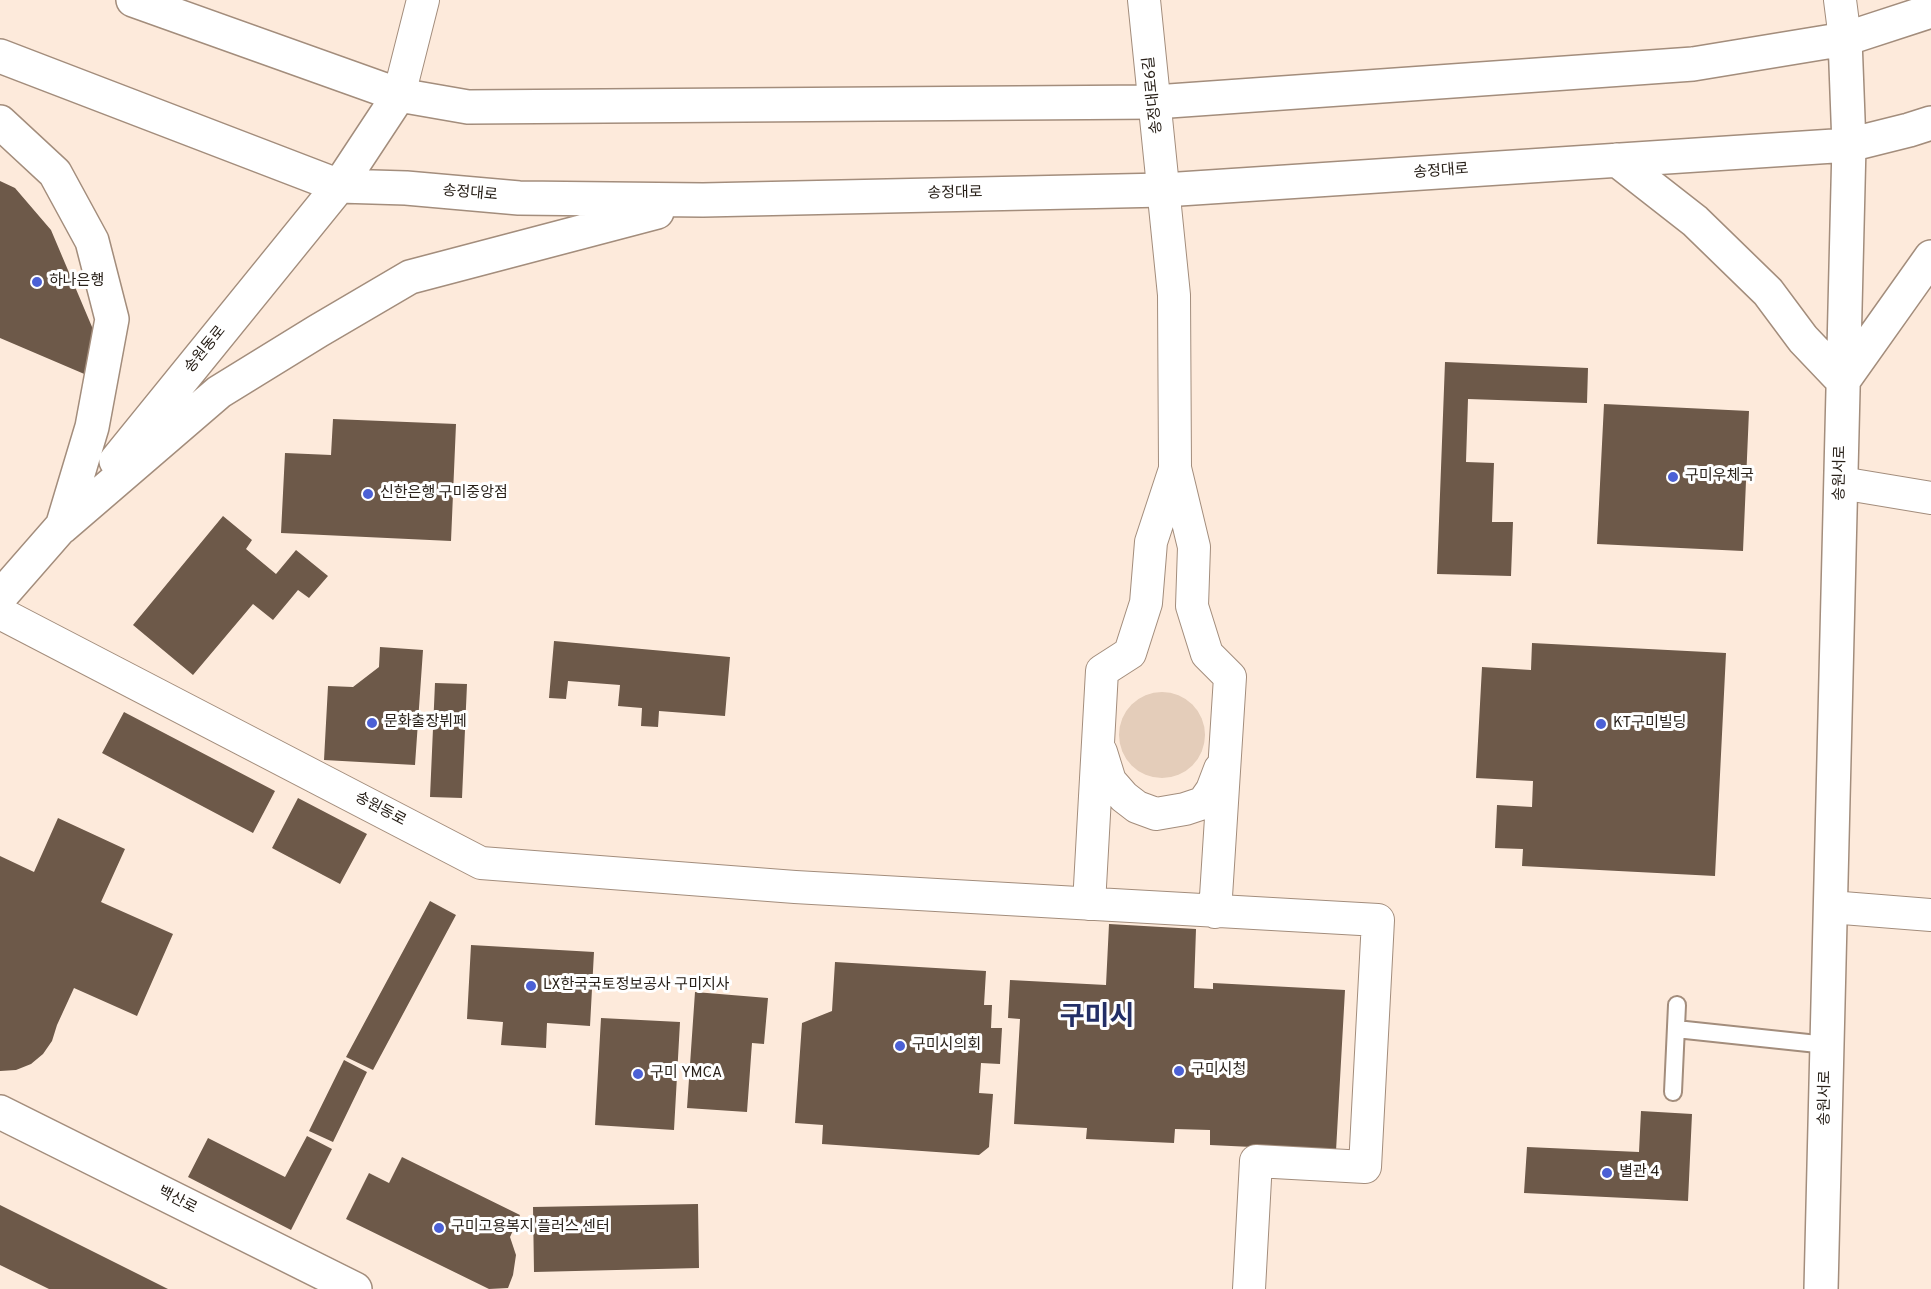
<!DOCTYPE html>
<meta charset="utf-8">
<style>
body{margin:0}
canvas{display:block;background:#fdeadb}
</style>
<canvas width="1931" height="1289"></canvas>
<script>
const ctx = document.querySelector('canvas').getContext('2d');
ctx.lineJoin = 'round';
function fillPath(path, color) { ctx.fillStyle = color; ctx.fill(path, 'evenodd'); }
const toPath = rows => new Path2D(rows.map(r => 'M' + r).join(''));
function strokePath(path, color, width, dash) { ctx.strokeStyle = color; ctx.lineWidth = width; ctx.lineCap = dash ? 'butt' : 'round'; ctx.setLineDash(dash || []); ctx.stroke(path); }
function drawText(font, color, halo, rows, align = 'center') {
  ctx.font = font + ' Overpass,"Noto Sans KR",sans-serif'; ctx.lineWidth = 6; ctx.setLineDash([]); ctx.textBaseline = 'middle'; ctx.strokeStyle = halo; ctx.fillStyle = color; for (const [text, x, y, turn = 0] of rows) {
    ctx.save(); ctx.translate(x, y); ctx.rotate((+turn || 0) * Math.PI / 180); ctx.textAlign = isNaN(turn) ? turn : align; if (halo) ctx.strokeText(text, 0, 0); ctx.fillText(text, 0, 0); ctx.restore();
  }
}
const green = toPath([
 '1119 735a43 43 0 1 1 86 0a43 43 0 1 1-86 0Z'
]);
const building = toPath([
 [0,181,15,188,51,230,95,334,89,376,0,338],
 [1445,362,1588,368,1587,403,1468,399,1466,462,1494,463,1492,522,1513,522,1511,576,1437,574],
 [1604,404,1749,411,1743,551,1597,544],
 [333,419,456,424,451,541,281,533,285,453,331,455],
 [223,516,252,540,246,549,276,574,296,550,328,576,309,598,298,590,273,620,253,604,193,675,133,625],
 [554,641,730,657,725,716,659,711,658,727,641,726,642,708,618,706,620,685,568,681,566,699,549,698],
 [1532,643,1726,653,1715,876,1522,866,1523,849,1495,848,1497,805,1532,807,1533,781,1476,778,1482,667,1531,670],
 [380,647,423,650,415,765,324,760,328,686,353,687,379,667],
 [435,683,467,684,462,798,430,797],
 [124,712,275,791,253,833,102,753],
 [298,798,367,834,340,884,272,848],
 [58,818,125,849,101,902,173,934,137,1016,74,988,57,1025,52,1041,43,1054,31,1064,16,1070,0,1071,0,856,34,872],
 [430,901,456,915,373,1070,346,1057],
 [1109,924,1196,929,1194,988,1213,989,1213,983,1345,990,1336,1151,1210,1145,1210,1130,1175,1129,1174,1143,1086,1139,1087,1128,1014,1124,1020,1019,1008,1018,1010,980,1106,985],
 [471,945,594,952,590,1026,547,1023,546,1048,501,1045,503,1022,467,1019],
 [835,962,986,971,984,1005,992,1005,991,1028,1002,1028,1000,1064,981,1063,979,1093,993,1094,989,1147,979,1155,822,1144,823,1125,795,1123,802,1023,832,1011],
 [695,992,768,998,764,1044,752,1043,747,1112,687,1108],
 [601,1018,680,1022,674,1130,595,1125],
 [344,1060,367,1072,333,1142,309,1131],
 [1641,1111,1692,1114,1688,1201,1524,1193,1527,1147,1639,1152],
 [307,1136,332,1149,291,1230,188,1177,208,1138,285,1177],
 [402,1157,520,1215,510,1237,516,1255,513,1275,508,1288,489,1289,346,1219,369,1173,389,1183],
 [698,1204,699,1268,534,1272,533,1207],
 [0,1205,168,1289,49,1289,0,1265]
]);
const service = toPath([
 [1676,1029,1827,1045],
 [1673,1092,1677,1005]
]);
const minor = toPath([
 [1144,0,1174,295,1175,468,1194,547,1192,606,1207,654,1230,677,1215,912],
 [1840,0,1845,39],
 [399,95,423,0],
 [1841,483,1931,498],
 [0,613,481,863,795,887,1378,920,1365,1167,1256,1161,1249,1289],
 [1101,752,1110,781,1124,797,1137,807,1156,814,1185,809,1203,803,1212,790,1220,769],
 [1089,904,1102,671,1130,653,1146,603,1151,542,1175,469],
 [1830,907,1931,915]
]);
const tertiary = toPath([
 [133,0,399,95,468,107,1155,102,1693,64,1845,39,1931,11],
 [0,56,339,186,406,188,519,198,703,200,1164,190,1849,145,1909,130,1931,123],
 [0,122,55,173,92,241,112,319,92,427,62,527],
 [1617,160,1695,221,1768,292,1803,339,1843,381],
 [1843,381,1931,257],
 [116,461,339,186,399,95],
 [62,527,219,392,318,331,410,277,657,212],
 [0,597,76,510],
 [0,1112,355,1289],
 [1821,1289,1849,145,1845,39]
]);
const markers = [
 [37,282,6,"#4b60d5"],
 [1673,477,6,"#4b60d5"],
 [368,494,6,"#4b60d5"],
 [372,723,6,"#4b60d5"],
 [1601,724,6,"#4b60d5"],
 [531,986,6,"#4b60d5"],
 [900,1046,6,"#4b60d5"],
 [1179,1071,6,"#4b60d5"],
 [638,1074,6,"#4b60d5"],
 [1607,1173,6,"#4b60d5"],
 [439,1228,6,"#4b60d5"]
];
const streetNames = [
 ["송정대로6길",1154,95,-96],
 ["송정대로",1441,172,-4],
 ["송정대로",470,194,5],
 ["송정대로",955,194,-1],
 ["송원동로",206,350,-51],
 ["송원서로",1841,473,-89],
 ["송원동로",380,810,28],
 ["송원서로",1826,1098,-89],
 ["백산로",177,1201,27]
];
const poiNames = [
 ["하나은행",49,282],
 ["구미우체국",1685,477],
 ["신한은행 구미중앙점",380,494],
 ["문화출장뷔페",384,723],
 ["KT구미빌딩",1613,724],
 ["LX한국국토정보공사 구미지사",543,986],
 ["구미시의회",912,1046],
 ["구미시청",1191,1071],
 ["구미 YMCA",650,1074],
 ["별관 4",1619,1173],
 ["구미고용복지 플러스 센터",451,1228]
];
const townNames = [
 ["구미시",1097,1020]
];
fillPath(green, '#e4cdba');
fillPath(building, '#6d5949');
strokePath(service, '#a38d7c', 20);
strokePath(minor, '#a38d7c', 34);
strokePath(tertiary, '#a38d7c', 36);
strokePath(service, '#fff', 16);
strokePath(minor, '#fff', 32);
strokePath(tertiary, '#fff', 33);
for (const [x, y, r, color] of markers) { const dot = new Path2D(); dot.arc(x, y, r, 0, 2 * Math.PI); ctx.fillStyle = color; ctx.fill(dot); strokePath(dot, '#fff', 2); }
drawText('15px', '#282019', '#fff', streetNames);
drawText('15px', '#282019', '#fff', poiNames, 'left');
drawText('bold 27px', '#232f67', '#fff', townNames);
</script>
